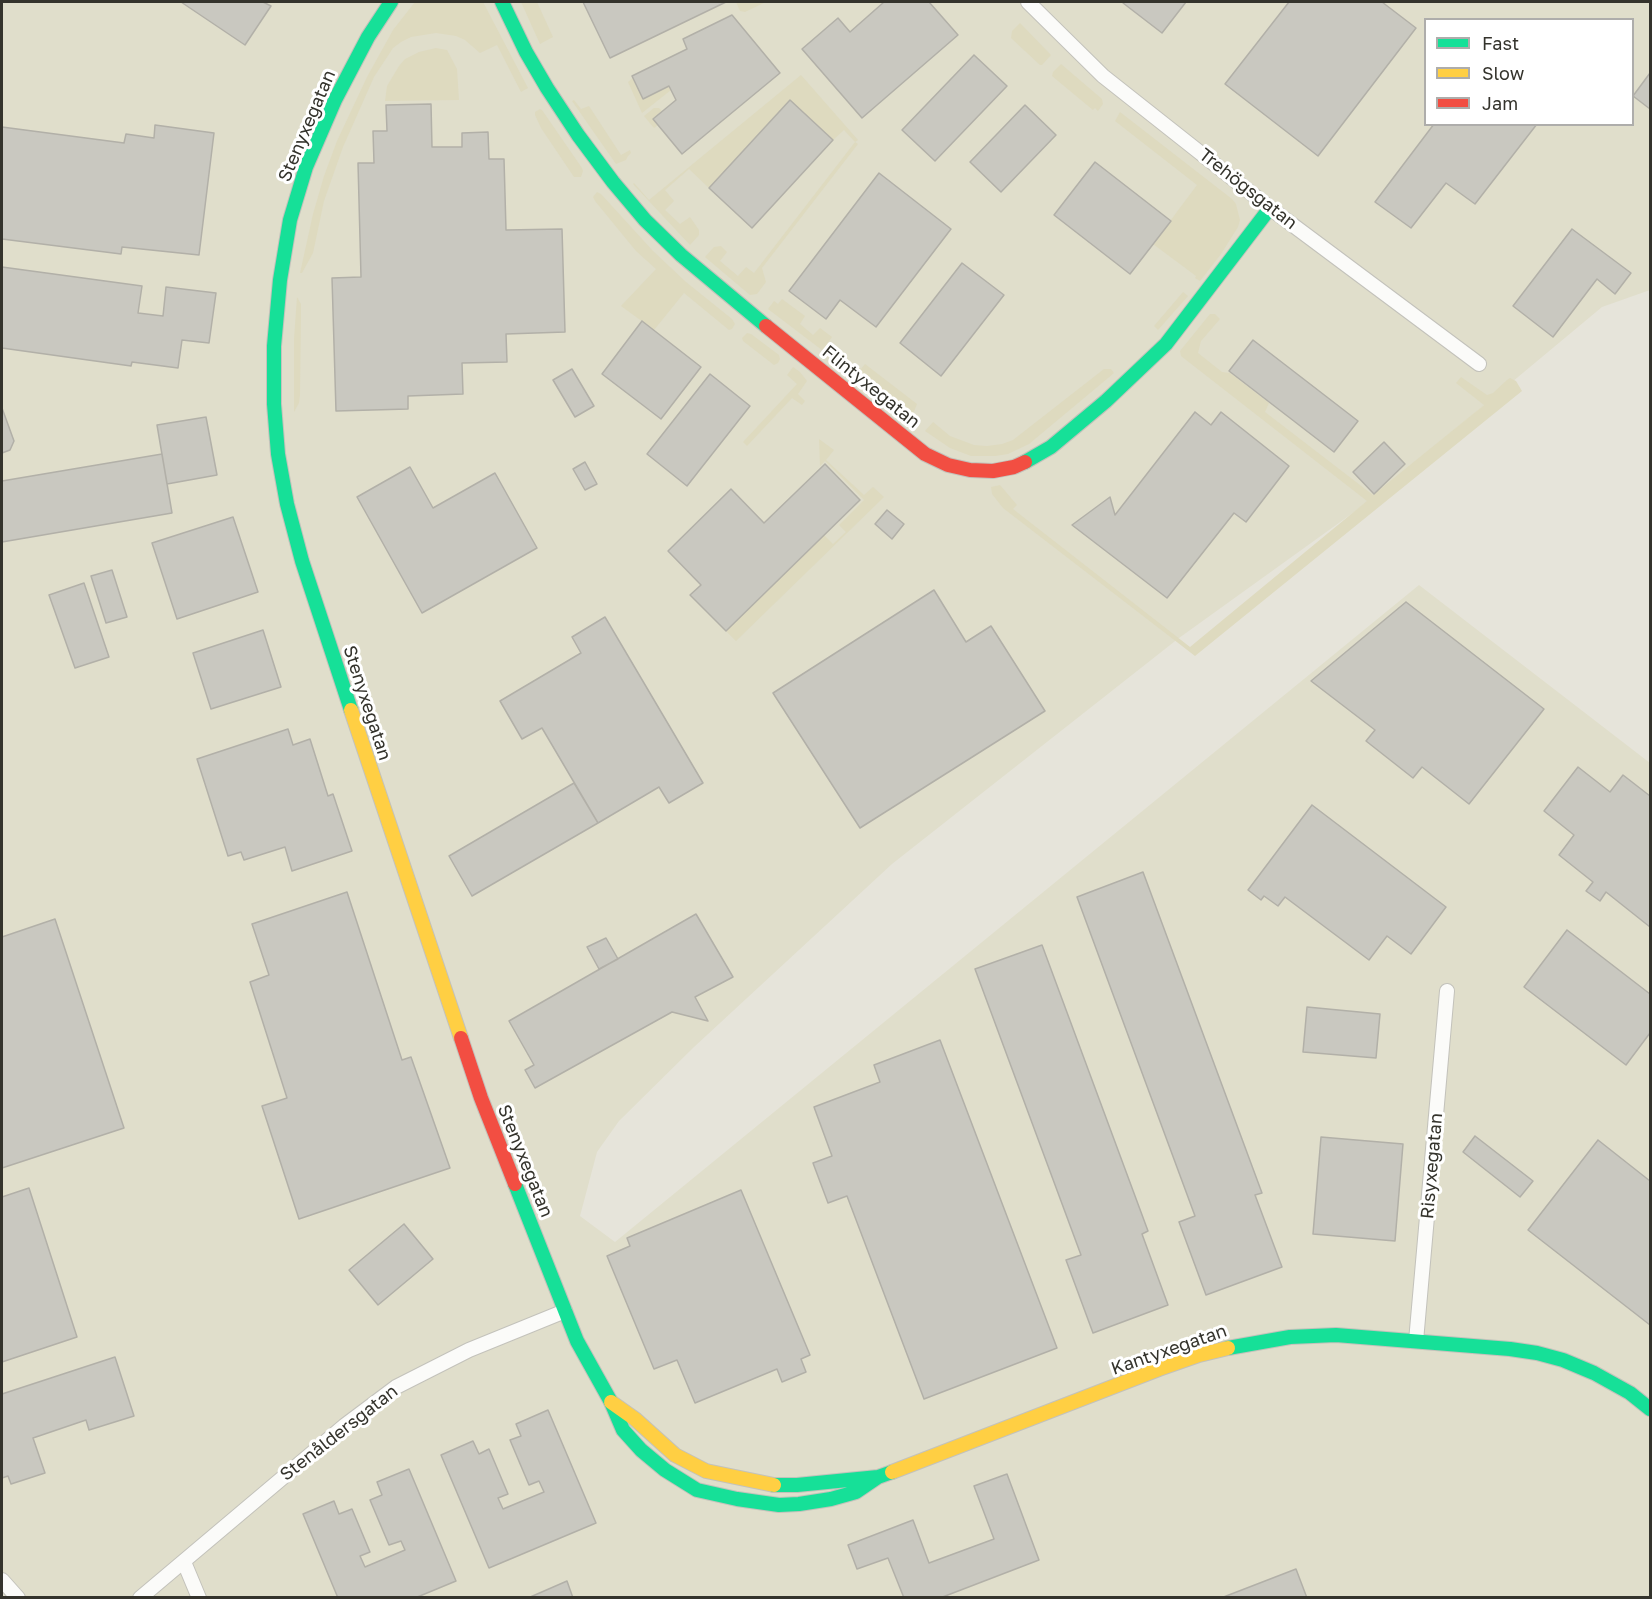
<!DOCTYPE html>
<meta charset="utf-8">
<style>
body{margin:0}
#map{position:relative;width:1652px;height:1599px;overflow:hidden;background:#e6e4da;font-family:"Golos Text",sans-serif}
canvas{display:block}
.frame{position:absolute;inset:0;border:3px solid #34332c;pointer-events:none}
.legend{position:absolute;left:1424px;top:18px;width:210px;height:108px;box-sizing:border-box;background:#fff;border:2px solid #aeadab;margin:0;padding:8px 10px;list-style:none;font-size:18px;color:#34332c}
.legend li{display:flex;align-items:center;gap:12px;height:30px}
.legend b{width:30px;border:2px solid #aeadab}
</style>
<div id="map">
<canvas width="1652" height="1599"></canvas>
<div class="frame"></div>
<ul class="legend">
<li><b style="height:8px;background:#16e098"></b>Fast</li>
<li><b style="height:8px;background:#ffcf43"></b>Slow</li>
<li><b style="height:8px;background:#f24e42"></b>Jam</li>
</ul>
</div>
<script>
const ctx = document.querySelector('canvas').getContext('2d');
ctx.lineJoin = 'round';
function fillPath(path, color) { ctx.fillStyle = color; ctx.fill(path, 'evenodd'); }
const toPath = rows => new Path2D(rows.map(r => 'M' + r).join(''));
function strokePath(path, color, width, dash) { ctx.strokeStyle = color; ctx.lineWidth = width; ctx.lineCap = dash ? 'butt' : 'round'; ctx.setLineDash(dash || []); ctx.stroke(path); }
function drawText(font, color, halo, rows, align = 'center') {
  ctx.font = font + ' "Golos Text",sans-serif'; ctx.lineWidth = 6; ctx.setLineDash([]); ctx.textBaseline = 'middle'; ctx.strokeStyle = halo; ctx.fillStyle = color; for (const [text, x, y, turn = 0] of rows) {
    ctx.save(); ctx.translate(x, y); ctx.rotate((+turn || 0) * Math.PI / 180); ctx.textAlign = isNaN(turn) ? turn : align; if (halo) ctx.strokeText(text, 0, 0); ctx.fillText(text, 0, 0); ctx.restore();
  }
}
const built = toPath([
 [2,2,1650,2,1650,290,1602,307,1368,502,1179,638,892,864,694,1047,619,1121,597,1152,580,1216,615,1242,1419,585,1650,763,1650,1597,2,1598],
 [1426,20,1632,20,1632,124,1426,124]
]);
const green = toPath([
 [415,2,483,2,528,88,521,92,497,45,480,53,465,40,456,36,436,33,411,37,401,42,393,48,374,77,343,147,324,201,313,253,302,273,300,273,313,214,324,176,337,141,367,77,393,30],
 [521,2,537,2,553,37,540,44],
 [736,2,766,2,745,12,740,11],
 [1020,23,1051,55,1042,65,1040,65,1011,38,1012,31],
 [436,48,447,50,457,69,459,100,385,101,387,86,399,66,405,59,419,52],
 [1061,64,1102,99,1103,104,1098,111,1095,108,1093,110,1052,76,1053,72],
 [801,75,858,140,855,142,858,144,762,268,766,282,757,294,750,295,705,257,714,247,721,246,727,252,720,261,738,276,746,267,754,273,855,142,844,130,833,140,790,101,709,188,689,169,665,190,674,201,665,210,680,224,690,217,699,230,699,235,690,245,633,184,634,183,649,200],
 [633,78,643,98,669,86,671,90,642,113,628,82],
 [574,100,581,109,589,106,621,155,630,150,631,153,628,156,626,160,616,164,572,101],
 [654,108,659,108,662,111,653,119,658,125,654,128,644,116],
 [540,109,542,110,582,168,583,171,581,177,574,177,541,128,535,115,535,112],
 [1120,112,1232,199,1236,204,1240,220,1238,227,1221,254,1200,281,1195,278,1196,276,1153,244,1197,185,1115,121],
 [597,192,601,194,653,251,686,282,732,319,735,324,732,329,729,330,684,293,654,330,621,306,656,269,636,251,595,201,593,197],
 [1183,292,1188,296,1158,330,1154,326],
 [297,297,301,304,301,317,300,395,299,403,294,412,294,339],
 [782,299,805,316,800,324,813,335,820,328,832,337,827,344,846,359,839,363,768,309,774,301,778,304],
 [1210,314,1215,314,1220,319,1201,341,1198,353,1222,372,1230,373,1269,403,1265,412,1373,495,1484,405,1456,383,1461,377,1487,395,1493,393,1507,380,1510,378,1516,381,1522,391,1195,656,1003,508,992,494,991,487,1000,485,1017,505,1013,509,1190,647,1367,501,1181,356,1180,351],
 [747,333,751,334,779,355,780,359,778,363,774,365,743,341,742,338],
 [865,364,917,404,913,414,906,416,854,376,857,366,861,369],
 [793,367,800,372,807,381,798,394,805,401,802,405,792,398,747,446,743,442,797,384,787,375],
 [1104,369,1111,369,1114,373,1029,444,1008,454,995,456,971,456,950,448,925,431,933,422,950,436,974,445,987,446,1002,444,1013,440],
 [819,439,834,450,826,460,864,495,873,487,884,497,736,641,726,631,824,535,833,544,846,532,839,525,864,500,825,461,820,466]
]);
const building = toPath([
 [181,2,263,2,271,6,245,45,181,2],
 [583,2,726,2,610,58,583,2],
 [884,2,929,2,958,35,862,118,802,49,838,18,850,32,884,2],
 [1125,2,1186,2,1162,33,1123,3,1125,2],
 [1289,2,1382,2,1416,28,1318,156,1225,84,1289,2],
 [732,15,780,73,682,154,653,119,676,100,669,86,643,99,632,76,687,49,683,39,732,15],
 [974,55,1007,86,935,161,902,130,974,55],
 [1650,73,1650,109,1633,96,1650,73],
 [790,100,833,140,752,228,709,188,790,100],
 [431,104,432,147,462,147,462,133,488,132,489,159,504,159,506,230,562,229,565,332,506,334,507,362,462,363,463,394,408,396,408,409,336,411,332,278,361,277,358,163,374,163,373,131,387,131,386,105,431,104],
 [1025,105,1056,135,1001,192,970,162,1025,105],
 [1434,124,1537,124,1475,204,1446,183,1411,228,1375,202,1434,124],
 [155,125,214,133,199,255,122,247,121,254,2,239,2,127,124,143,126,134,154,138,155,125],
 [1095,162,1171,221,1130,274,1054,215,1095,162],
 [879,173,951,229,876,327,840,300,826,319,789,291,879,173],
 [1572,229,1631,273,1615,294,1597,279,1553,337,1513,306,1572,229],
 [962,263,1004,295,941,376,900,343,962,263],
 [2,267,142,286,138,313,163,316,166,287,216,293,209,343,182,340,178,368,132,362,131,366,2,348,2,267],
 [642,321,701,367,661,419,602,374,642,321],
 [1253,340,1358,421,1334,452,1229,371,1253,340],
 [572,369,594,406,575,417,553,380,572,369],
 [710,374,750,406,687,486,647,454,710,374],
 [2,408,14,441,10,450,2,453,2,408],
 [1195,412,1211,425,1221,412,1289,466,1246,522,1234,513,1167,598,1072,525,1110,497,1115,515,1195,412],
 [206,417,217,475,167,484,157,425,206,417],
 [1384,442,1405,464,1374,494,1353,472,1384,442],
 [162,454,172,513,2,542,2,481,162,454],
 [585,462,597,484,585,490,573,469,585,462],
 [825,464,860,500,726,631,690,595,701,585,668,551,731,489,764,523,825,464],
 [410,467,433,508,495,473,537,548,422,613,357,497,410,467],
 [887,510,904,524,892,539,875,524,887,510],
 [233,517,258,592,177,619,152,543,233,517],
 [112,570,127,617,106,623,91,576,112,570],
 [84,583,109,657,75,668,49,595,84,583],
 [934,590,966,642,991,626,1045,711,860,828,773,693,934,590],
 [1406,602,1544,709,1469,804,1422,767,1413,778,1366,741,1375,730,1311,681,1406,602],
 [605,617,703,783,669,803,659,787,598,823,542,728,522,739,500,701,581,653,572,637,605,617],
 [263,630,281,687,211,709,193,653,263,630],
 [288,729,293,745,310,739,328,796,333,794,352,851,292,871,285,847,244,860,241,852,228,856,197,759,288,729],
 [1578,767,1610,792,1623,775,1650,796,1650,927,1606,892,1600,901,1586,891,1593,882,1559,855,1574,835,1544,811,1578,767],
 [574,783,598,823,472,896,449,856,574,783],
 [1312,805,1446,907,1411,954,1387,936,1369,960,1285,897,1278,906,1264,896,1261,900,1248,890,1312,805],
 [1143,872,1262,1193,1255,1195,1282,1267,1206,1295,1179,1222,1195,1216,1077,897,1143,872],
 [347,892,402,1060,411,1057,450,1168,299,1219,262,1106,287,1098,250,982,269,975,252,924,347,892],
 [696,914,733,977,695,997,708,1021,672,1012,535,1088,525,1070,534,1065,509,1021,696,914],
 [55,919,124,1128,2,1168,2,937,55,919],
 [1567,930,1650,994,1650,1033,1626,1065,1524,987,1567,930],
 [606,938,618,959,599,969,587,947,606,938],
 [1042,945,1148,1231,1142,1234,1168,1305,1093,1333,1066,1260,1081,1255,975,969,1042,945],
 [1307,1007,1380,1014,1376,1058,1303,1052,1307,1007],
 [940,1040,1057,1348,924,1399,847,1196,828,1203,813,1163,832,1156,814,1107,880,1082,874,1065,940,1040],
 [1475,1136,1533,1181,1520,1197,1463,1152,1475,1136],
 [1321,1137,1403,1144,1395,1241,1313,1234,1321,1137],
 [1598,1140,1650,1181,1650,1325,1528,1230,1598,1140],
 [29,1188,77,1337,2,1362,2,1197,29,1188],
 [741,1190,810,1355,801,1359,806,1372,782,1382,777,1369,695,1403,677,1360,654,1369,607,1256,630,1246,627,1238,741,1190],
 [404,1224,433,1259,378,1305,349,1270,404,1224],
 [115,1357,134,1416,89,1430,86,1420,33,1438,45,1473,11,1484,8,1476,2,1478,2,1394,115,1357],
 [548,1410,596,1523,489,1568,441,1455,473,1441,479,1454,489,1449,508,1494,498,1498,503,1509,544,1492,539,1481,529,1485,510,1440,521,1436,516,1424,548,1410],
 [409,1469,456,1581,415,1598,338,1598,303,1514,334,1501,339,1514,352,1509,370,1552,360,1556,365,1567,405,1550,401,1541,389,1545,370,1500,382,1495,377,1482,409,1469],
 [1007,1474,1039,1560,940,1598,904,1598,888,1558,857,1569,848,1545,913,1520,929,1563,994,1539,974,1486,1007,1474],
 [1296,1569,1307,1598,1221,1598,1296,1569],
 [567,1581,573,1598,528,1598,567,1581]
]);
const street = toPath([
 [1028,2,1103,76,1270,208,1479,364],
 [1416,1341,1447,991],
 [184,1562,199,1598],
 [2,1580,18,1598],
 [140,1598,344,1426,396,1387,469,1350,565,1311]
]);
const fast = toPath([
 [502,2,526,52,547,88,578,135,613,182,645,220,681,255,766,326],
 [1025,462,1051,447,1106,401,1166,344,1270,208],
 [351,710,302,561,287,504,278,454,274,404,274,346,280,280,290,220,306,167,335,100,368,37,391,2],
 [515,1184,577,1341,611,1402,623,1430,641,1450,665,1470,697,1490,737,1499,779,1505,799,1504,831,1499,856,1492,878,1477,892,1472],
 [1228,1348,1290,1337,1336,1335,1510,1349,1537,1353,1563,1360,1594,1373,1630,1393,1650,1409],
 [774,1485,797,1485,878,1477]
]);
const slow = toPath([
 [351,710,461,1038],
 [611,1402,635,1419,675,1455,706,1471,774,1485],
 [892,1472,1159,1369,1199,1355,1228,1348]
]);
const jam = toPath([
 [766,326,925,454,948,465,970,470,993,471,1014,467,1025,462],
 [461,1038,481,1098,515,1184]
]);
const streetNames = [
 ["Stenyxegatan",307,126,-67],
 ["Trehögsgatan",1248,189,38],
 ["Flintyxegatan",871,387,39],
 ["Stenyxegatan",367,703,72],
 ["Stenyxegatan",525,1161,68],
 ["Risyxegatan",1432,1166,-85],
 ["Kantyxegatan",1169,1350,-19],
 ["Stenåldersgatan",339,1433,-38]
];
fillPath(built, '#e0decb');
fillPath(green, '#dedabf');
fillPath(building, '#c9c8c0');
strokePath(building, '#b2b0a8', 1.5);
strokePath(street, '#c3c2bb', 16);
strokePath(fast, '#c3c2bb', 16);
strokePath(slow, '#c3c2bb', 16);
strokePath(jam, '#c3c2bb', 16);
strokePath(street, '#fbfbf9', 14);
strokePath(fast, '#16e098', 14);
strokePath(slow, '#ffcf43', 14);
strokePath(jam, '#f24e42', 14);
drawText('18px', '#34332c', '#fff', streetNames);
</script>
